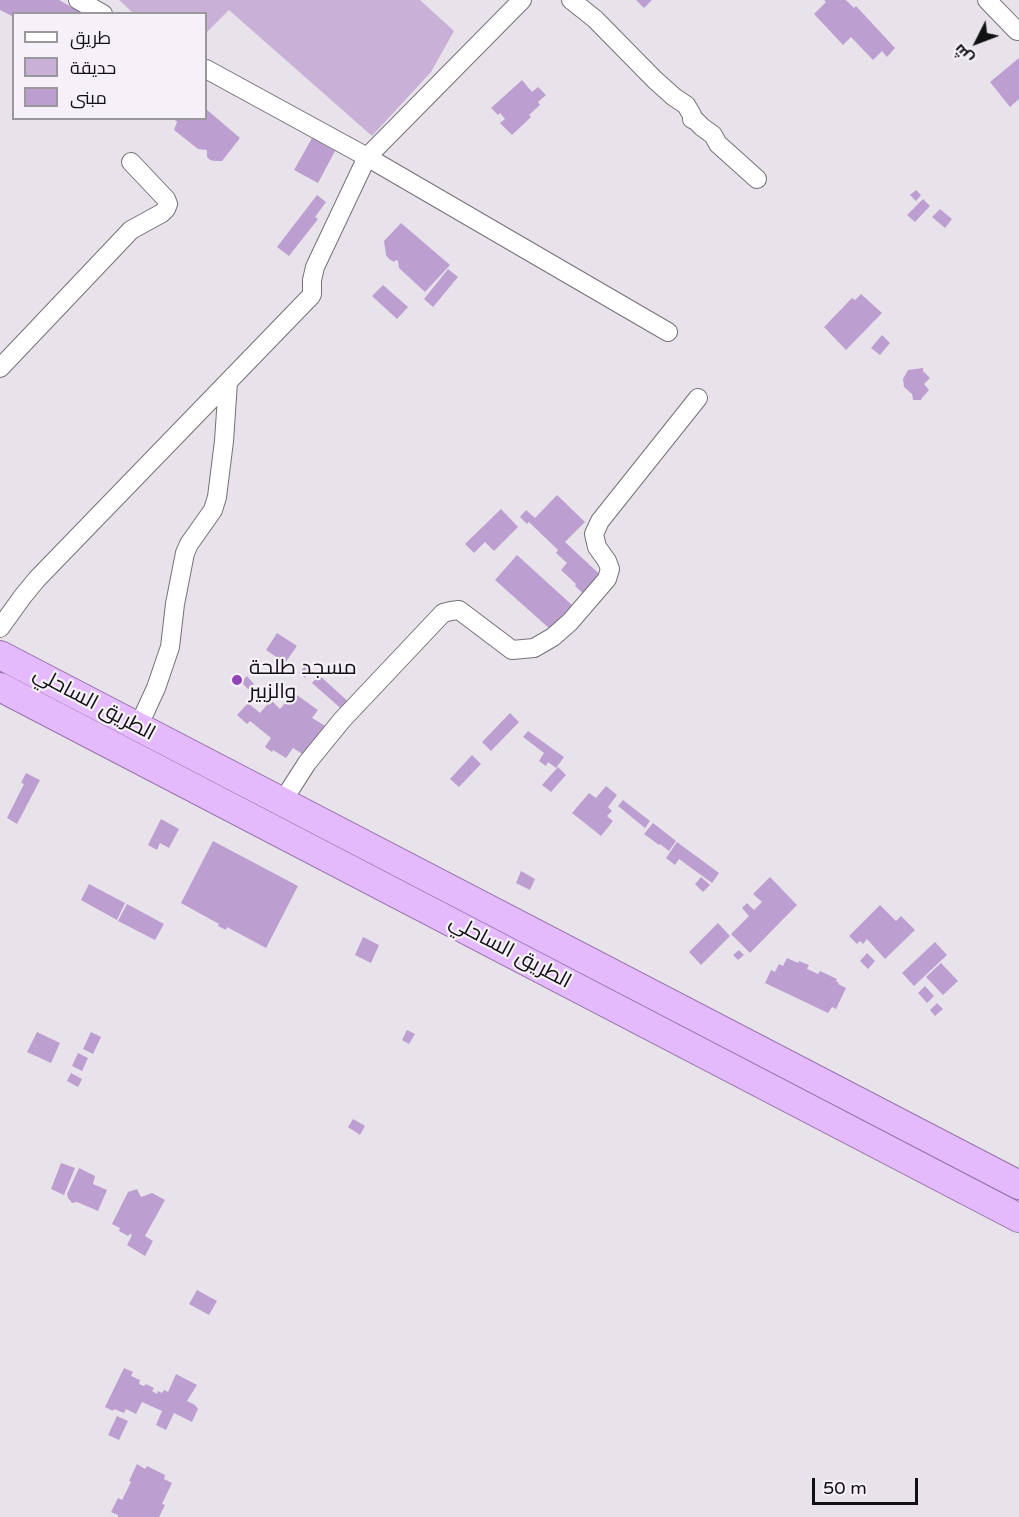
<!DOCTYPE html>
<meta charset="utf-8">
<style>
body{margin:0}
#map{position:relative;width:1019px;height:1517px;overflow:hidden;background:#e8e3eb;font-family:"Varela Round",Cairo,sans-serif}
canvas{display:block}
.legend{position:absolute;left:12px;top:12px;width:195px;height:108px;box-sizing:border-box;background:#f6f1f9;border:2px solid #9a979d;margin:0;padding:8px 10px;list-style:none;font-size:18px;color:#111012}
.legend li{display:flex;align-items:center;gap:12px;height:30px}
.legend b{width:30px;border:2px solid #9a979d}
.north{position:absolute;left:947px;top:12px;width:60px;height:60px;-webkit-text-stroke:4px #f6f1f9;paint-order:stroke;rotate:228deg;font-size:16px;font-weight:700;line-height:24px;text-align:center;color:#111012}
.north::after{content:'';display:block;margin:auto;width:21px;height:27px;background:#111012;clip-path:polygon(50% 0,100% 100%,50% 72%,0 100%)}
.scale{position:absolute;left:812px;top:1478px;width:106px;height:27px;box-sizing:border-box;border:3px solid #111012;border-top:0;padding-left:8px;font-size:18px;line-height:21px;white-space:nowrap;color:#111012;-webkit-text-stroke:4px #f6f1f9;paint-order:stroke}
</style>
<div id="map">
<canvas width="1019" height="1517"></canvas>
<ul class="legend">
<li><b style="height:8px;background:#fff"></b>طريق</li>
<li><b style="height:16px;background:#c8b0d6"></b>حديقة</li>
<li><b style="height:16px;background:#bd9ed0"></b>مبنى</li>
</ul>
<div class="north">ش</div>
<div class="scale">50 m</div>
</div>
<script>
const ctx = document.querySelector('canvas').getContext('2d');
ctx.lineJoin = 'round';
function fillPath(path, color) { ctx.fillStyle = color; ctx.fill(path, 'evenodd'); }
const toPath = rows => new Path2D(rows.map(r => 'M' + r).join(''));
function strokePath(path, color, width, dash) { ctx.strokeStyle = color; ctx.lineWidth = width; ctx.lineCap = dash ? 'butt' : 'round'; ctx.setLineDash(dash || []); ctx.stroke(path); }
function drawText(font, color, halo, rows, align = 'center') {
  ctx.font = font + ' "Varela Round",Cairo,sans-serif'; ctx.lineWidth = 4.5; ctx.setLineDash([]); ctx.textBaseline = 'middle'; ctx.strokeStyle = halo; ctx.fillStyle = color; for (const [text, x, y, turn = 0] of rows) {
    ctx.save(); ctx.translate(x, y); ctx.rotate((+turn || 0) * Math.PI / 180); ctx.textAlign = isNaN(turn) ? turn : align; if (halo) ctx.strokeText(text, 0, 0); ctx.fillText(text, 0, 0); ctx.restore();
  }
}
const green = toPath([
 [119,0,420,0,454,31,431,72,372,136,229,10,206,33,206,14,133,13]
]);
const building = toPath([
 [0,0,59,0,84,14,14,14,14,17,0,10],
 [636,0,652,0,644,8],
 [824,0,846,0,854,8,856,6,895,48,887,57,882,51,873,60,851,37,843,45,814,14,826,2],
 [1019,58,1019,99,1010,107,990,82],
 [522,80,532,92,538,87,546,95,538,102,540,105,529,115,531,117,512,135,500,123,505,119,500,113,498,115,491,108],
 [206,109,240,138,222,161,215,161,210,160,207,157,207,150,198,149,174,130,177,122,173,118,206,118],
 [312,138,335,151,318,183,294,170],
 [916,190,921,195,916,201,910,195],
 [317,195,326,202,315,217,318,219,289,256,277,247],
 [923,199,930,206,915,222,907,215],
 [940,209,952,219,945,228,932,217],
 [401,223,450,265,425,292,399,268,398,261,396,260,394,262,389,259,386,255,384,241],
 [448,269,458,277,433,307,424,299],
 [383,285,408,307,397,319,372,296],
 [861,294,882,313,846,350,824,327,852,298,855,300],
 [882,335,890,343,880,355,871,348],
 [923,368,923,371,930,378,924,384,929,390,922,398,921,400,913,400,912,394,904,387,903,379,908,370],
 [557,495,585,522,565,542,609,583,588,598,575,586,576,584,561,570,567,563,556,553,558,550,529,522,527,524,520,517,526,510,535,518],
 [501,509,518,527,494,551,485,542,474,553,465,544],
 [517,555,572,605,550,629,495,580],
 [277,633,297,646,285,663,266,650],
 [305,666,311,671,305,678,299,673],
 [319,675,352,705,345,712,312,683],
 [247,676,254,684,248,689,241,682],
 [294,693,318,710,312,718,334,731,313,761,293,748,286,758,273,750,272,752,265,747,271,738,250,721,247,724,237,715,248,703,260,713,271,700,280,709],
 [510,713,519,722,491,751,482,742],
 [528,731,564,757,556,768,548,762,546,766,539,761,544,753,523,737],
 [472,755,481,764,459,787,450,779],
 [558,767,566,775,551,792,542,785],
 [26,773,40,780,17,824,7,818,24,784,21,783],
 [606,786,617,795,608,807,612,811,607,816,613,821,601,836,572,813,589,793,596,798],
 [623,800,650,821,645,828,618,806],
 [161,819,179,829,169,848,160,843,157,850,148,845],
 [653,823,676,841,669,851,660,844,659,845,644,834],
 [213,841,298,886,266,948,227,927,226,930,218,926,219,924,181,903],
 [677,842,719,873,712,883,679,859,675,865,666,858],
 [521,871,535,879,530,890,516,883],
 [701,877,710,885,703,892,695,884],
 [770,877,797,905,750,953,731,934,749,916,742,908,747,903,754,910,762,902,753,894],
 [89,884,125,903,117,920,81,900],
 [127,904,164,924,155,940,118,921],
 [880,905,896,921,901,916,915,930,885,959,867,939,863,944,860,941,857,944,849,936],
 [718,923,730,936,701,965,689,952],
 [363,937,379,945,371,963,355,955],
 [935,942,947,955,914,986,902,973],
 [739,950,744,955,738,960,733,955],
 [867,953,875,961,868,969,860,961],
 [787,958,798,963,799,961,809,965,807,969,818,974,820,971,837,979,836,981,839,983,838,984,846,988,836,1009,832,1007,828,1013,765,983,771,970,775,972,779,964,783,966],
 [941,963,958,981,943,995,926,977],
 [925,986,934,996,927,1003,918,993],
 [937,1003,943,1009,935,1016,930,1010],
 [407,1030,415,1034,409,1044,402,1040],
 [37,1032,60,1043,51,1063,27,1052],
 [91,1032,101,1037,93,1054,83,1049],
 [78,1053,88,1058,82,1071,72,1066],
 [71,1073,82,1079,78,1087,67,1081],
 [353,1119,365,1126,360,1135,348,1127],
 [61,1163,75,1168,64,1195,51,1189],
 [79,1168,95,1176,93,1184,107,1190,98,1211,77,1202,72,1203,68,1198,67,1194],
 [137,1189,141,1197,152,1193,165,1200,145,1236,153,1241,145,1256,127,1245,132,1235,130,1234,128,1236,119,1231,120,1228,112,1224,128,1192],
 [197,1290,217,1301,209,1315,189,1304],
 [124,1368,133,1372,131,1376,140,1380,139,1384,144,1386,146,1384,154,1388,152,1391,157,1394,158,1391,162,1393,164,1390,168,1392,176,1374,197,1385,187,1401,195,1405,198,1409,192,1422,174,1413,166,1430,156,1425,162,1411,142,1402,136,1414,126,1409,124,1413,114,1409,113,1411,105,1407],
 [117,1416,128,1421,119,1440,108,1435],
 [137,1464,145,1469,147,1466,165,1475,164,1479,172,1483,162,1504,165,1505,159,1517,118,1517,118,1515,111,1512,118,1498,122,1500,131,1482,129,1481]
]);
const minor = toPath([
 [78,0,103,14],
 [571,0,595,19,655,80,674,97,686,105,692,115,692,119,696,121,702,127,713,135,718,144,757,179],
 [987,0,1017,31],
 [206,69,367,157,668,332],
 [0,368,131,230,162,213,166,209,168,204,166,199,131,162],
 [0,628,23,596,37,579,311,296,312,294,312,280,315,267,367,157,522,0],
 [138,727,156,688,170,647,175,604,185,553,189,544,213,510,217,497,224,441,228,382],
 [282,802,307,763,342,720,443,613,451,611,459,610,512,650,534,648,553,637,570,622,607,579,610,569,607,561,597,547,594,534,600,521,698,398]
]);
const trunk = toPath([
 [0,655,1019,1185],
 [0,687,1019,1218]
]);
const markers = [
 [237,680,6,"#9044b6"]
];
const poiNames = [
 ["مسجد طلحة",249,668],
 ["والزبير",249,692]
];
const streetNames = [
 ["الطريق الساحلي",94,704,28],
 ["الطريق الساحلي",510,952,28]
];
fillPath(green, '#c8b0d6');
fillPath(building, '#bd9ed0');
strokePath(minor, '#767178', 20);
strokePath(trunk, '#9673aa', 30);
strokePath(minor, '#fff', 18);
strokePath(trunk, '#e4bafc', 28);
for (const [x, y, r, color] of markers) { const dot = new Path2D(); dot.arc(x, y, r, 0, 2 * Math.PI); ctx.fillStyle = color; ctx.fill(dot); strokePath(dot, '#f6f1f9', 2); }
drawText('21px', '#111012', '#f6f1f9', poiNames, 'left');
drawText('21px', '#111012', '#f6f1f9', streetNames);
</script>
